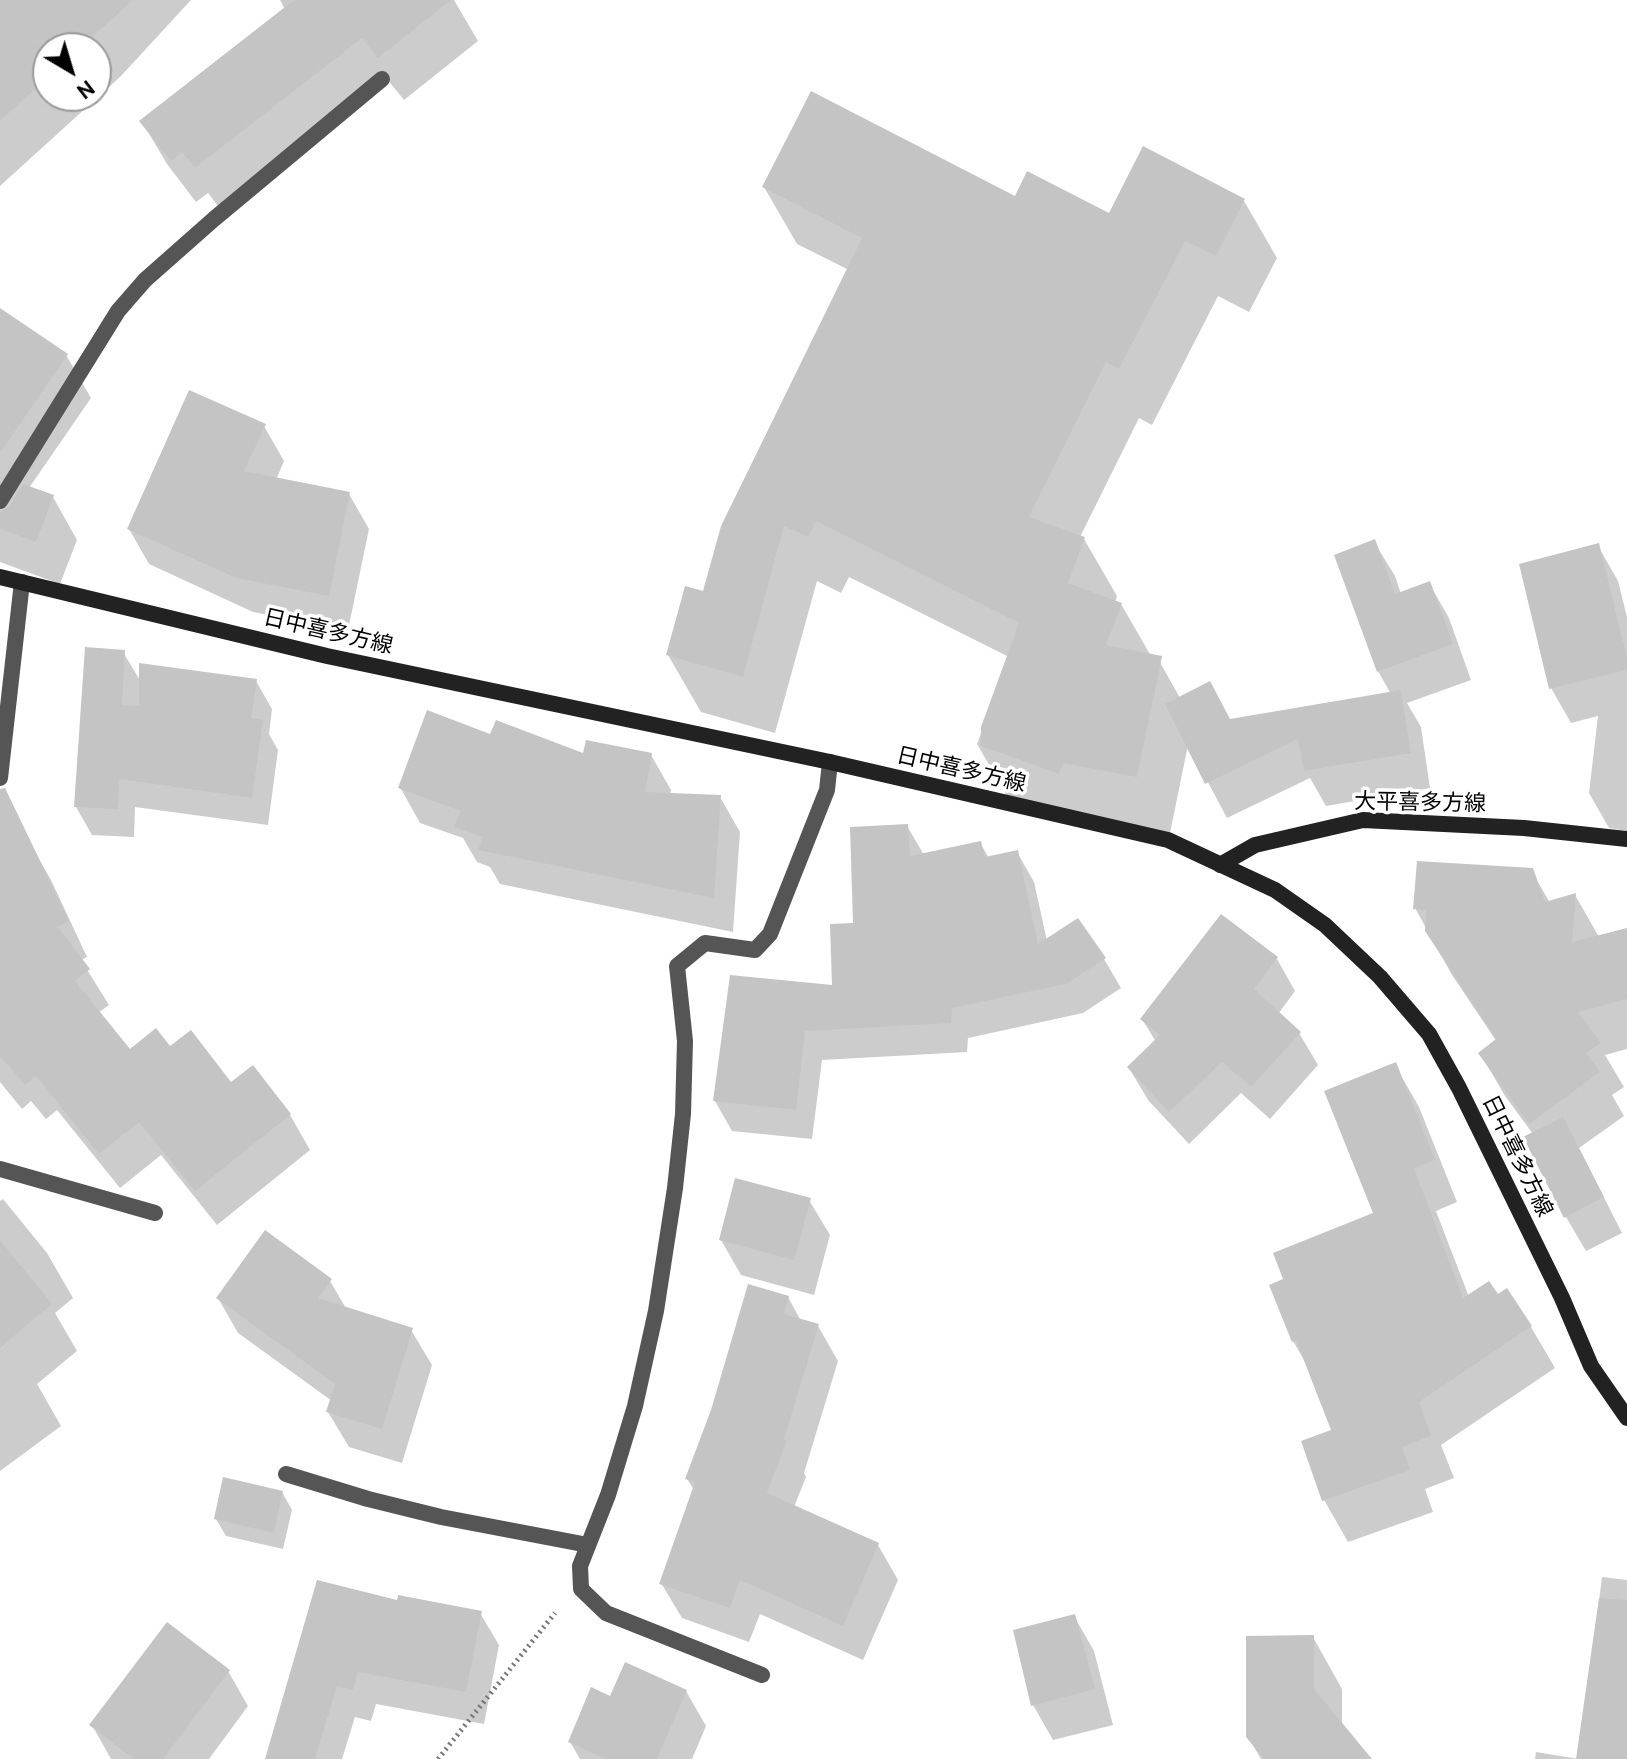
<!DOCTYPE html>
<meta charset="utf-8">
<style>
body{margin:0}
#map{position:relative;width:1627px;height:1759px;overflow:hidden;background:#fff;font-family:Cabin,sans-serif}
canvas{display:block}
.north{position:absolute;left:32px;top:32px;width:80px;height:80px;box-sizing:border-box;background:#fff;border:2px solid #999;border-radius:50%;rotate:142deg;font-size:22px;font-weight:700;line-height:32px;text-align:center;color:#000}
.north::after{content:'';display:block;margin:auto;width:28px;height:36px;background:#000;clip-path:polygon(50% 0,100% 100%,50% 72%,0 100%)}
</style>
<div id="map">
<canvas width="1627" height="1759"></canvas>
<div class="north">N</div>
</div>
<script>
const ctx = document.querySelector('canvas').getContext('2d');
ctx.lineJoin = 'round';
function fillPath(path, color) { ctx.fillStyle = color; ctx.fill(path, 'evenodd'); }
const toPath = rows => new Path2D(rows.map(r => 'M' + r).join(''));
function strokePath(path, color, width, dash) { ctx.strokeStyle = color; ctx.lineWidth = width; ctx.lineCap = dash ? 'butt' : 'round'; ctx.setLineDash(dash || []); ctx.stroke(path); }
function drawText(font, color, halo, rows, align = 'center') {
  ctx.font = font + ' Cabin,"Noto Sans JP",sans-serif'; ctx.lineWidth = 7; ctx.setLineDash([]); ctx.textBaseline = 'middle'; ctx.strokeStyle = halo; ctx.fillStyle = color; for (const [text, x, y, turn = 0] of rows) {
    ctx.save(); ctx.translate(x, y); ctx.rotate((+turn || 0) * Math.PI / 180); ctx.textAlign = isNaN(turn) ? turn : align; if (halo) ctx.strokeText(text, 0, 0); ctx.fillText(text, 0, 0); ctx.restore();
  }
}
const shadow = toPath([
 [0,0,191,0,121,76,0,186],
 [48,48,96,48,96,96,48,96],
 [280,0,454,0,478,41,404,100,387,79,221,210,208,193,196,202,167,164,142,122,285,10],
 [764,187,1016,198,1110,216,1244,201,1277,258,1249,312,1218,296,1152,425,1139,418,1080,537,1084,539,1117,596,1115,602,1121,604,1151,656,1157,657,1180,698,1231,721,1391,694,1378,671,1374,542,1395,576,1401,594,1429,583,1449,618,1471,680,1407,703,1421,727,1430,788,1326,806,1310,778,1227,818,1188,745,1170,833,1010,801,977,744,1009,657,849,577,841,593,817,581,775,733,701,712,668,655,704,594,849,270,797,244],
 [0,311,66,355,91,398,29,488,53,497,77,540,60,584,0,562],
 [264,426,284,461,276,480,349,494,369,529,348,630,253,612,149,564,129,529],
 [1598,546,1618,581,1627,617,1627,831,1609,828,1589,793,1598,716,1571,723,1551,688],
 [123,652,141,682,256,681,272,709,269,734,278,750,268,825,135,807,134,837,92,835,76,807],
 [491,736,585,755,651,755,671,790,670,795,720,797,740,832,733,932,500,884,490,867,477,862,463,838,420,823,400,787],
 [907,826,924,855,980,843,989,858,1017,852,1034,882,1047,941,1104,959,1121,988,1083,1013,968,1038,967,1052,822,1060,812,1139,732,1131,715,1101,834,987,855,925],
 [31,845,51,880,87,957,81,960,109,1005,98,1013,129,1052,170,1049,231,1085,290,1115,310,1150,217,1225,161,1155,120,1188,57,1110,46,1119,31,1101,22,1109,0,1082,0,860],
 [1531,870,1550,903,1575,895,1599,937,1627,930,1627,1049,1605,1055,1624,1087,1612,1095,1624,1116,1579,1148,1622,1233,1586,1251,1566,1217,1533,1134,1505,1096,1480,1053,1497,1042,1452,975,1415,908],
 [1277,959,1295,991,1278,1014,1299,1033,1318,1065,1270,1119,1241,1093,1189,1144,1148,1100,1129,1068,1156,1042,1142,1019],
 [1395,1065,1419,1107,1457,1202,1436,1211,1469,1297,1497,1296,1531,1327,1555,1368,1441,1445,1454,1478,1425,1489,1433,1512,1348,1542,1324,1500,1334,1431,1310,1370,1293,1341,1285,1280,1376,1214],
 [3,1199,47,1253,73,1298,55,1313,77,1351,37,1384,61,1426,0,1471,0,1201],
 [809,1200,830,1235,814,1295,741,1275,721,1240],
 [330,1281,347,1310,411,1330,432,1365,402,1463,349,1447,328,1412,332,1401,238,1333,218,1298],
 [788,1297,801,1321,818,1326,838,1361,804,1473,806,1477,794,1507,878,1545,898,1580,863,1660,760,1614,749,1642,682,1618,661,1583,694,1490,687,1479],
 [282,1492,292,1510,283,1549,226,1536,216,1519],
 [1602,1577,1627,1580,1627,1759,1535,1759,1536,1752,1579,1759],
 [399,1602,480,1613,499,1645,484,1724,376,1704,371,1721,355,1717,342,1759,267,1759],
 [1074,1616,1094,1651,1113,1725,1053,1740,1033,1705],
 [1313,1637,1342,1689,1342,1726,1370,1759,1261,1759,1248,1737],
 [228,1671,248,1706,209,1759,111,1759,92,1725],
 [686,1691,706,1726,692,1759,580,1759,570,1742,611,1698]
]);
const building = toPath([
 [0,0,133,0,80,48,48,48,48,77,0,121],
 [294,0,451,0,378,58,362,38,195,168,182,152,171,161,139,121],
 [811,91,1015,196,1027,171,1109,213,1143,146,1245,199,1216,256,1185,241,1119,369,1106,362,1029,517,1085,537,1068,583,1122,603,1106,645,1162,656,1137,777,1063,763,1059,774,981,746,981,727,1019,623,816,521,808,537,784,526,743,677,666,655,685,586,703,591,721,526,862,238,762,187],
 [0,308,68,354,0,453],
 [189,390,266,424,244,471,350,492,329,596,236,578,127,529],
 [23,484,54,495,36,542,0,529,0,512,9,507],
 [1375,539,1395,594,1430,581,1453,644,1377,672,1334,555],
 [1599,543,1627,658,1627,670,1549,689,1519,564],
 [85,647,125,650,122,705,139,706,139,663,257,679,251,718,263,720,252,798,119,779,118,809,74,807],
 [1210,681,1230,719,1401,690,1411,753,1304,771,1298,739,1205,784,1165,704],
 [427,710,490,734,496,720,583,753,586,740,652,753,645,792,721,795,714,898,478,850,483,837,454,827,461,811,398,788],
 [5,788,69,921,58,927,90,969,75,981,130,1049,156,1028,170,1046,191,1030,231,1082,253,1065,291,1114,195,1191,139,1122,99,1154,36,1076,25,1085,0,1056,0,789],
 [908,824,910,856,981,841,985,857,1018,850,1038,944,1078,918,1106,958,1066,984,952,1008,951,1023,805,1031,796,1110,713,1101,730,975,832,985,830,924,853,923,850,827],
 [1417,861,1533,868,1545,902,1576,893,1572,942,1627,928,1627,999,1578,1012,1601,1043,1586,1053,1600,1072,1529,1124,1478,1053,1496,1039,1425,931,1426,910,1413,909],
 [1221,914,1278,957,1254,989,1301,1032,1251,1087,1222,1062,1169,1112,1127,1067,1160,1035,1140,1019],
 [1396,1062,1435,1160,1414,1168,1463,1298,1489,1281,1498,1294,1507,1288,1532,1326,1419,1402,1431,1436,1402,1447,1410,1470,1322,1501,1301,1441,1331,1430,1296,1340,1292,1342,1269,1285,1283,1279,1273,1253,1373,1213,1324,1091],
 [1563,1117,1604,1197,1564,1218,1523,1137],
 [735,1178,811,1198,794,1260,719,1240],
 [265,1230,332,1279,318,1298,413,1328,382,1429,326,1412,335,1384,216,1298],
 [0,1240,52,1304,0,1348],
 [748,1284,789,1296,784,1314,819,1324,784,1439,787,1440,767,1493,879,1543,843,1626,740,1580,730,1608,659,1584,695,1482,685,1479,711,1410],
 [223,1477,283,1491,274,1533,214,1519],
 [317,1580,397,1600,398,1595,482,1611,466,1692,358,1672,353,1690,337,1686,315,1759,265,1759],
 [1599,1598,1627,1600,1627,1759,1576,1759],
 [1075,1614,1095,1689,1031,1706,1013,1630],
 [167,1622,230,1670,163,1759,134,1759,89,1725],
 [1314,1635,1314,1689,1372,1759,1264,1759,1246,1737,1246,1636],
 [625,1662,687,1690,657,1759,606,1759,568,1742,591,1687,610,1696]
]);
const path = toPath([
 [438,1759,555,1613]
]);
const minor = toPath([
 [0,501,118,311,145,280,214,219,382,79],
 [0,778,22,582],
 [0,1169,155,1213],
 [286,1474,368,1499,441,1517,588,1545],
 [762,1675,606,1613,581,1589,580,1566,608,1495,635,1406,656,1311,675,1188,683,1114,685,1041,677,966,705,943,755,950,770,934,827,790,830,762]
]);
const secondary = toPath([
 [0,577,327,656,830,762,1168,840,1275,890,1325,925,1380,977,1429,1034,1459,1088,1562,1298,1591,1366,1627,1418],
 [1220,865,1255,845,1363,820,1524,828,1627,839]
]);
const streetNames = [
 ["日中喜多方線",328,632,13],
 ["日中喜多方線",961,770,13],
 ["大平喜多方線",1420,803,1],
 ["日中喜多方線",1517,1156,64]
];
fillPath(shadow, '#0003');
fillPath(building, '#c4c4c4');
strokePath(path, '#777', 5, [2, 4]);
strokePath(minor, '#555', 16);
strokePath(secondary, '#222', 16);
drawText('22px', '#000', '#fff', streetNames);
</script>
